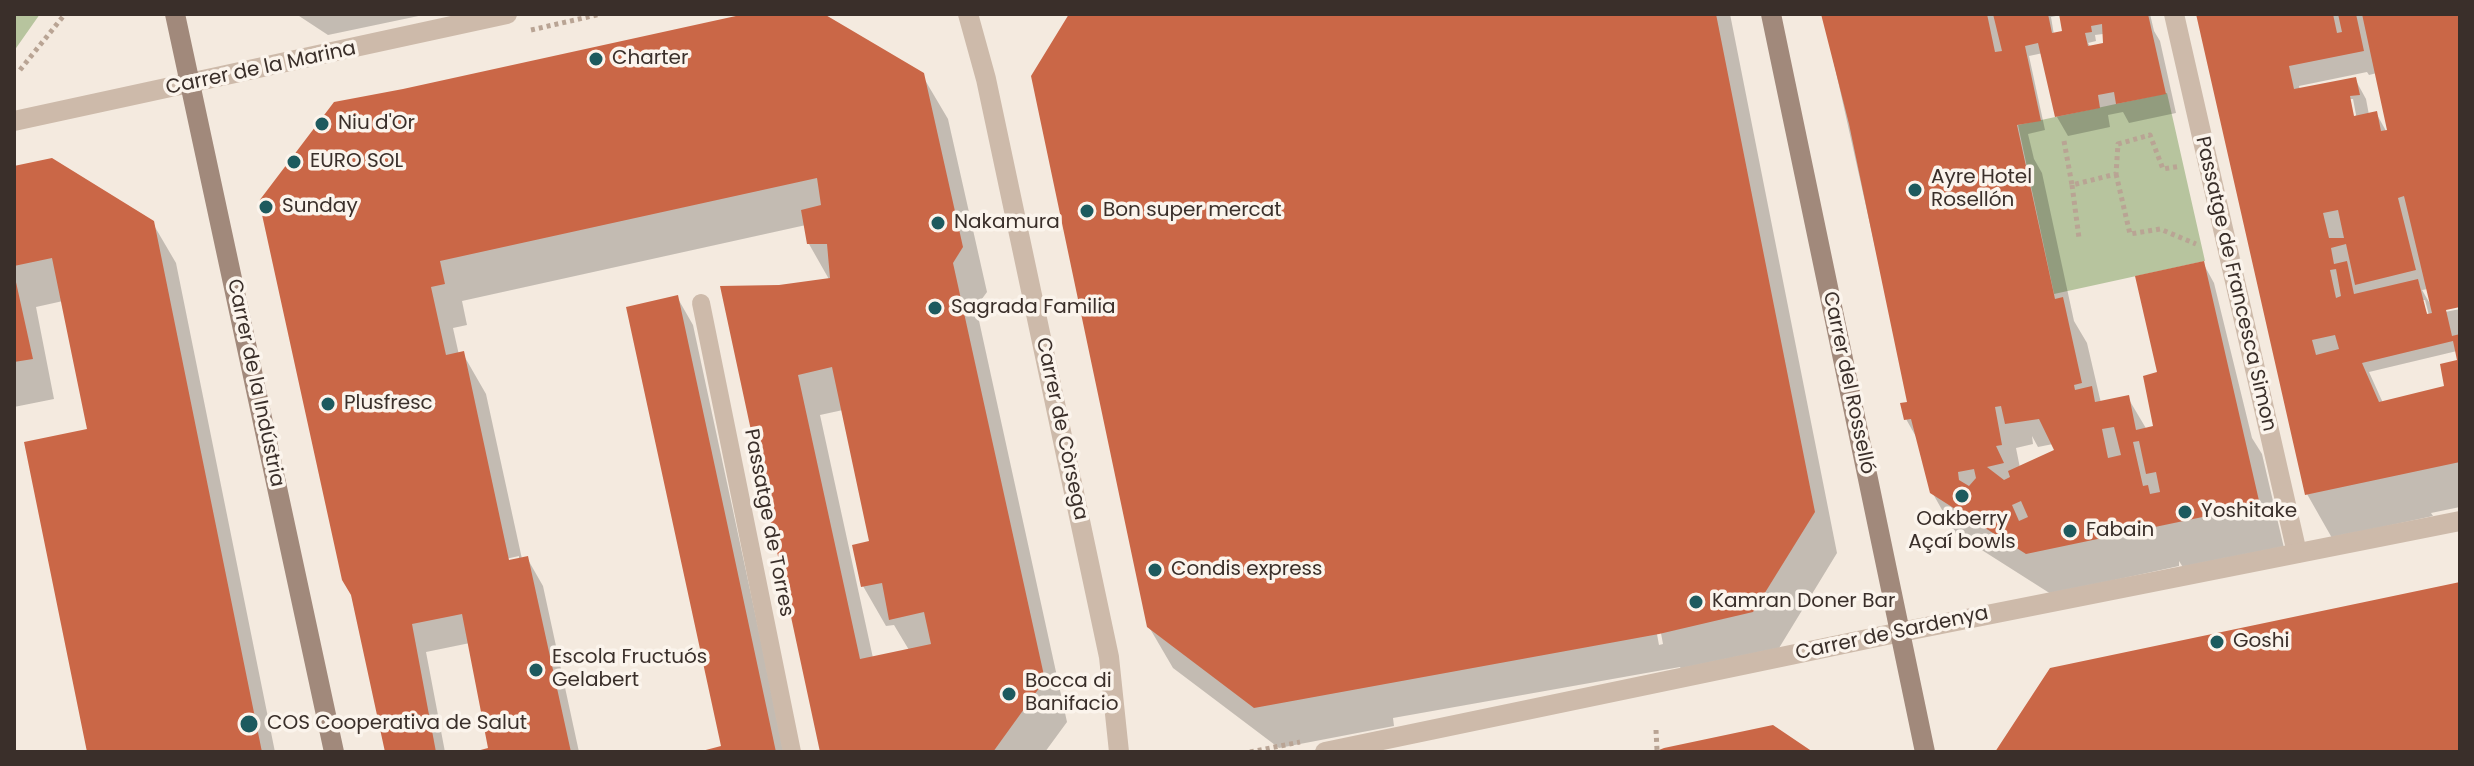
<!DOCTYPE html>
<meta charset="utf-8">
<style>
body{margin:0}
#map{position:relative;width:2474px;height:766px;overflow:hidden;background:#f4eadf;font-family:Poppins,sans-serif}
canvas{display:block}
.frame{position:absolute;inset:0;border:16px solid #3a2f2a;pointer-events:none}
</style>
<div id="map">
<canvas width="2474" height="766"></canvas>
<div class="frame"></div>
</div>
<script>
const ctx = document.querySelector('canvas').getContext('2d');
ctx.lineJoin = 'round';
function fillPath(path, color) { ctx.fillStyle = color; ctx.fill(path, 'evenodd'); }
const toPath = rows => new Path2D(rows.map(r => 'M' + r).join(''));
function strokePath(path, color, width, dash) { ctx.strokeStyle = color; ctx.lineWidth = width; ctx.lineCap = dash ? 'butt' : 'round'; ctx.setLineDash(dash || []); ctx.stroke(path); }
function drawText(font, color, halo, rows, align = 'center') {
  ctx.font = font + ' Poppins,sans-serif'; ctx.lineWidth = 7; ctx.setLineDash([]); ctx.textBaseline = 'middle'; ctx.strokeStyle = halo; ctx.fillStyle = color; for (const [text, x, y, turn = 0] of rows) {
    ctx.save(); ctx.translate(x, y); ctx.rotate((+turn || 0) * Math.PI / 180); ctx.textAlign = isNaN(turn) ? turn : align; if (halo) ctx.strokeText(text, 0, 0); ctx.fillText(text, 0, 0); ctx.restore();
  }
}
const green = toPath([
 [14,14,40,14,14,51],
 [2167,93,2205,261,2054,294,2018,125]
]);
const shadow = toPath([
 [296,14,428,14,328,35],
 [754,14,820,14,922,75,948,119,987,292,976,307,1067,722,1045,752,821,752,780,287,830,281,809,244,806,225,462,301,467,325,453,328,459,355,463,354,486,394,522,559,527,558,543,586,579,752,476,752,491,749,470,643,426,652,445,752,387,752,262,201],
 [843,410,871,543,863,586,886,626,894,625,909,650,873,658,820,415],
 [519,556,519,560,358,592],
 [1072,14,1730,14,1837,553,1776,653,1684,674,1680,667,1393,718,1394,726,1279,748,1173,668,1149,627],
 [1632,499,1636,499,1663,644,1659,645],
 [1823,14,2150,14,2154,31,2160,41,2176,113,2129,123,2123,112,2108,115,2110,127,2068,136,2057,117,2043,53,2029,56,2045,130,2028,134,2034,159,2042,173,2074,321,2087,343,2101,403,2128,398,2147,430,2156,428,2161,374,2203,263,2214,283,2252,438,2262,454,2284,548,2184,569,2179,561,2179,566,2051,594,1955,533,1932,492,1919,442,1906,419,1910,403],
 [2061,15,2065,33,2054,35,2051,17],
 [2103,34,2105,44,2091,48,2088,43,2096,41,2095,35],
 [2032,436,2038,447,2053,444,2056,451,2020,468,2016,448,2033,444],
 [2198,14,2460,14,2460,305,2445,308,2445,312,2460,309,2460,507,2431,513,2433,516,2332,538,2307,494],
 [2367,72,2369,75,2377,73,2390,138,2376,113,2369,115,2366,99,2355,79,2300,90,2299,86],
 [2349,99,2353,99,2358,125,2354,126],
 [2428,289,2432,307,2422,290],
 [2421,300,2425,300,2431,323],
 [2457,351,2459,362,2443,388,2383,403,2369,372],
 [14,168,152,222,176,263,275,752,89,752,89,431,63,301,36,307,54,399,14,407],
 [677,297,693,325,785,752,701,752,724,747]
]);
const building = toPath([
 [745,14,824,14,924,73,963,247,953,263,1045,680,993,752,820,752,720,286,779,285,830,278,827,244,807,244,801,210,821,205,817,178,440,261,445,284,431,287,446,355,464,351,509,560,528,556,571,752,473,752,488,748,462,614,412,624,436,752,385,752,351,595,342,580,259,201,334,102,403,89],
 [832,367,869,541,852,545,861,587,882,583,889,620,924,612,931,644,860,659,798,375],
 [1069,14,1716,14,1815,512,1753,612,1659,634,1254,708,1147,627,1031,76],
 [1821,14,1987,14,1995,52,2002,51,1993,14,2048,14,2052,33,2062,31,2059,14,2148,14,2166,94,2116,104,2114,92,2098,95,2100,108,2055,117,2038,43,2025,46,2041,121,2017,125,2055,299,2063,297,2082,383,2074,385,2075,390,2092,386,2095,402,2129,395,2136,430,2153,426,2143,376,2157,372,2135,276,2204,261,2260,505,2026,554,1930,493,1911,419,1904,420,1900,403,1907,402,1849,124],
 [2102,24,2103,43,2088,46,2085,33,2092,32,2091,26],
 [2001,406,2005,424,2039,419,2054,450,2008,471,2010,477,2004,480,1987,467,2004,463,1996,446,2002,445,1995,407],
 [2114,427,2121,455,2108,458,2102,429],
 [2139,441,2146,474,2156,472,2160,492,2150,494,2148,485,2143,486,2133,442],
 [1974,469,1976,478,1969,486,1959,480,1958,472],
 [2021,501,2028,517,2019,521,2012,505],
 [2196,14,2333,14,2337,33,2342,32,2338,14,2356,14,2364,51,2289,66,2294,89,2356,77,2360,95,2350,96,2354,116,2377,111,2381,131,2387,130,2362,14,2460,14,2460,307,2446,310,2452,336,2460,334,2460,462,2305,495],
 [2404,196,2432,313,2427,314,2418,279,2354,294,2347,261,2334,264,2331,248,2346,244,2355,285,2416,270,2398,198],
 [2338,210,2344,238,2329,238,2323,213],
 [2336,269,2341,296,2336,298,2330,270],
 [2335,335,2339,349,2316,355,2312,340],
 [2453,341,2457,360,2440,364,2444,386,2379,402,2362,363],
 [52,158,154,221,262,752,87,752,24,442,87,429,52,258,14,266,14,166],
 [14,273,33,359,14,362],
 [678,295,726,518,776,752,698,752,721,746,626,307],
 [2460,582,2460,752,1995,752,2050,668],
 [1773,725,1813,752,1654,752,1664,748]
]);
const path = toPath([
 [531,30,601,14],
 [20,70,65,14],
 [2064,141,2072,185,2116,174,2118,144,2150,135,2163,169,2181,166],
 [2116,174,2130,234,2160,229,2196,244],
 [2072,185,2079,238],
 [1656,730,1657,750],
 [1250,752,1300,742]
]);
const service = toPath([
 [701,303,792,752]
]);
const minor = toPath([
 [968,14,986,79,1109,657,1119,752],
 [2174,14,2297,553],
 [14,121,507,14]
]);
const tertiary = toPath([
 [1325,752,1901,632,2460,521]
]);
const secondary = toPath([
 [175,14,334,752],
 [1771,14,1925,752]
]);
const markers = [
 [596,59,8,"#1d5a5e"],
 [322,124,8,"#1d5a5e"],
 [294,162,8,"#1d5a5e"],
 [1915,190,8,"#1d5a5e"],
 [266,207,8,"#1d5a5e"],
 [1087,211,8,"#1d5a5e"],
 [938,223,8,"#1d5a5e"],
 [935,308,8,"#1d5a5e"],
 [328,404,8,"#1d5a5e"],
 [1962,496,8,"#1d5a5e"],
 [2185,512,8,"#1d5a5e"],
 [2070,531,8,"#1d5a5e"],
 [1155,570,8,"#1d5a5e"],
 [1696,602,8,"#1d5a5e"],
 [2217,642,8,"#1d5a5e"],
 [536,670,8,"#1d5a5e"],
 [1009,694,8,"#1d5a5e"],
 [249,724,10,"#1d5a5e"]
];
const poiNames = [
 ["Charter",612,59],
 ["Niu d'Or",338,124],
 ["EURO SOL",310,162],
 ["Ayre Hotel",1931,178],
 ["Rosellón",1931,201],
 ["Sunday",282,207],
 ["Bon super mercat",1103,211],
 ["Nakamura",954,223],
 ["Sagrada Familia",951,308],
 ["Plusfresc",344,404],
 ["Yoshitake",2201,512],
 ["Oakberry",1962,520,"center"],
 ["Açaí bowls",1962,543,"center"],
 ["Fabain",2086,531],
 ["Condis express",1171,570],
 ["Kamran Doner Bar",1712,602],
 ["Goshi",2233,642],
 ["Escola Fructuós",552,658],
 ["Gelabert",552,681],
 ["Bocca di",1025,682],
 ["Banifacio",1025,705],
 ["COS Cooperativa de Salut",267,724]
];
const streetNames = [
 ["Carrer de la Marina",261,69,-12],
 ["Passatge de Francesca Simon",2235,284,77],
 ["Carrer de la Indústria",255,383,78],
 ["Carrer del Rosselló",1848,383,78],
 ["Carrer de Còrsega",1061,429,78],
 ["Passatge de Torres",768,523,79],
 ["Carrer de Sardenya",1892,634,-12]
];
fillPath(green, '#b7c49e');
fillPath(shadow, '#0003');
fillPath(building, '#ca6747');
strokePath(path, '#b9a494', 5, [4, 4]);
strokePath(service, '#cdbaaa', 18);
strokePath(minor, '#cdbaaa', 20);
strokePath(tertiary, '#cdbaaa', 20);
strokePath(secondary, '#a1897b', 20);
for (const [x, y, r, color] of markers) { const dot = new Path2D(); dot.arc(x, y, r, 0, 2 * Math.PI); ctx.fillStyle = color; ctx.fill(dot); strokePath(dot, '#fbf4ec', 3); }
drawText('20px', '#3a2f2a', '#fbf4ec', poiNames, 'left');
drawText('20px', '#3a2f2a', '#fbf4ec', streetNames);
</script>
